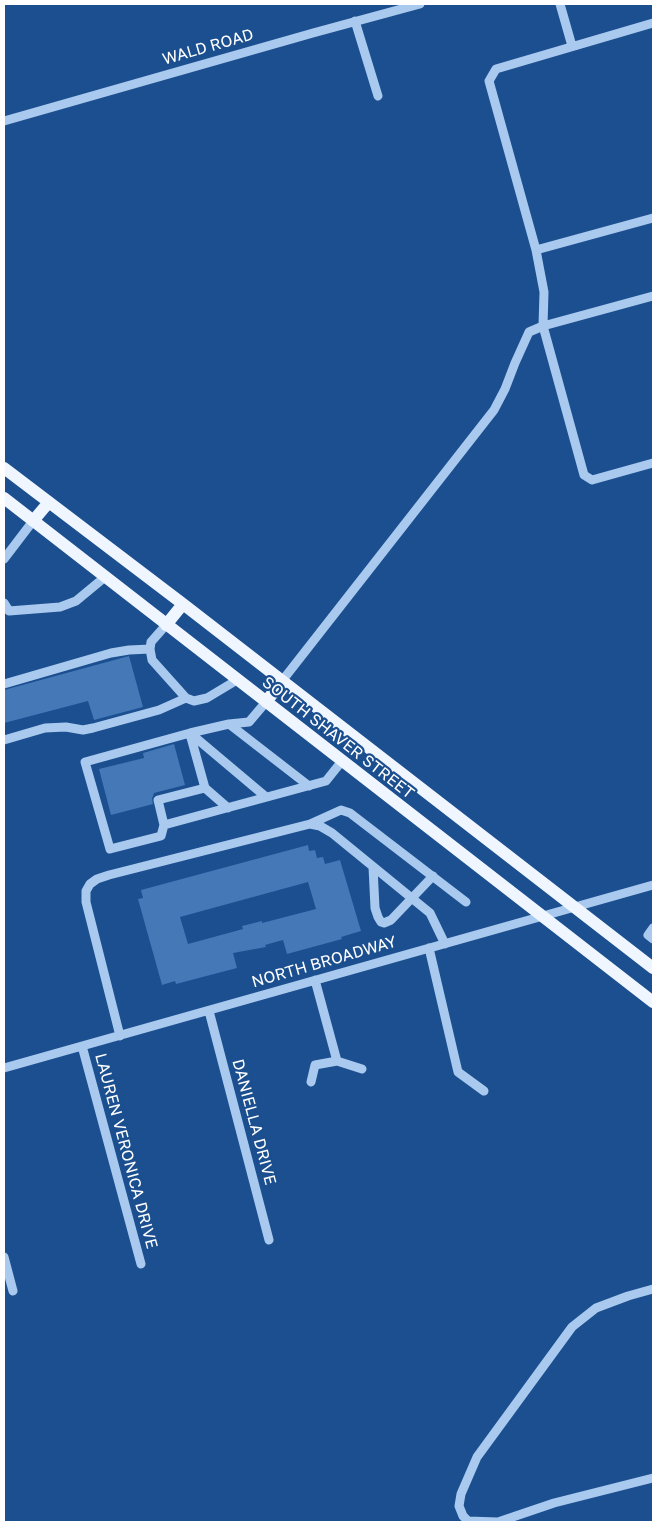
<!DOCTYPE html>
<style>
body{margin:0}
#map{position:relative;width:657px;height:1526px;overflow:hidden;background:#1b4f8f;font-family:"Golos Text",sans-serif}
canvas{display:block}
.frame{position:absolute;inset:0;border:5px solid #fff;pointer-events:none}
</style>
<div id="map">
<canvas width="657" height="1526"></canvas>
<div class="frame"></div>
</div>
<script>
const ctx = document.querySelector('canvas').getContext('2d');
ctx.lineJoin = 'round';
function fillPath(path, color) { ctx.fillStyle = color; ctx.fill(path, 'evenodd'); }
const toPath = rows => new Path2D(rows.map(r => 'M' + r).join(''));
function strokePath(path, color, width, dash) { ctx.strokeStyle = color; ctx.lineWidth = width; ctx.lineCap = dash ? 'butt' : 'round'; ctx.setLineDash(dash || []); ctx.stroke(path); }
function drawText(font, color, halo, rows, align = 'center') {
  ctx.font = font + ' "Golos Text",sans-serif'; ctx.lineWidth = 4.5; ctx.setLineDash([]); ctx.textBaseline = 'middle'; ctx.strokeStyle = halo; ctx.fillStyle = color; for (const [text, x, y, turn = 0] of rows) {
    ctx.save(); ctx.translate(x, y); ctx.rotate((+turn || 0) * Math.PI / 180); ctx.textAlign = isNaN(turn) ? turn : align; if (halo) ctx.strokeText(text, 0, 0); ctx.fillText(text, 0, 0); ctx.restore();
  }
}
const building = toPath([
 [129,656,143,707,94,720,88,701,4,723,4,690],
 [174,744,185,785,154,793,152,799,153,804,111,815,99,769,144,758,143,753],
 [308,845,309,851,315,850,317,858,323,857,325,864,340,860,361,931,341,937,342,939,287,954,283,940,265,945,266,947,233,953,237,968,176,984,175,981,162,985,138,899,143,898,141,890],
 [308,882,316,909,262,923,262,921,242,926,243,929,188,944,180,917]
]);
const minor = toPath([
 [560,4,572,46],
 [355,21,378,96],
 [4,121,313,33,420,4],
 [653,218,536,250,544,292,543,326,584,475,592,480,653,463],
 [536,250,489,81,496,69,653,23],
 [4,559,33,521],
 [4,603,9,611,60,607,76,601,105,577],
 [166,625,151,642,150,649,152,660,186,698,194,701,207,698,237,680],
 [282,681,494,410,505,389,515,363,529,332,543,326,653,296],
 [4,684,111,653,129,650,150,649],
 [266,702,249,722,229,724,190,733,85,762,110,849,161,836,164,825,326,781,342,761],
 [229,724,309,786],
 [190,733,266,797],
 [190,734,205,788],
 [4,740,45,728,66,727,83,730,93,728,159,710,186,698],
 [310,824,341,810,350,813,466,902],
 [164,825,158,800,205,788,228,808],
 [373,867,375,908,378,917,381,922,384,923,391,920,433,876],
 [653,928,648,935,653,939],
 [429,948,458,1072,484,1091],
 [315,980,337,1061],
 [209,1011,269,1240],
 [120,1036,86,902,86,891,90,884,97,879,109,875,310,824,320,826,332,833,430,913,445,944],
 [82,1046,141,1264],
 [4,1068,653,885],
 [311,1082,315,1065,337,1061,362,1069],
 [4,1257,13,1291],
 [653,1289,628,1296,596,1308,572,1327,477,1457,461,1494,459,1506,463,1516,468,1521,498,1522,554,1503,653,1478]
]);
const major = toPath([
 [4,468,183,604,653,968],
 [4,498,653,1002],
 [33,521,49,502],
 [166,625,183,604],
 [266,702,282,681]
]);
const streetNames = [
 ["WALD ROAD",208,47,-16],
 ["SOUTH SHAVER STREET",338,738,38],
 ["NORTH BROADWAY",324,962,-16],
 ["DANIELLA DRIVE",254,1122,75],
 ["LAUREN VERONICA DRIVE",126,1151,75]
];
fillPath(building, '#4478b7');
strokePath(minor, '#a9c9ee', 9);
strokePath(major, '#f0f6ff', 12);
drawText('16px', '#fff', '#1b4f8f', streetNames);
</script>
